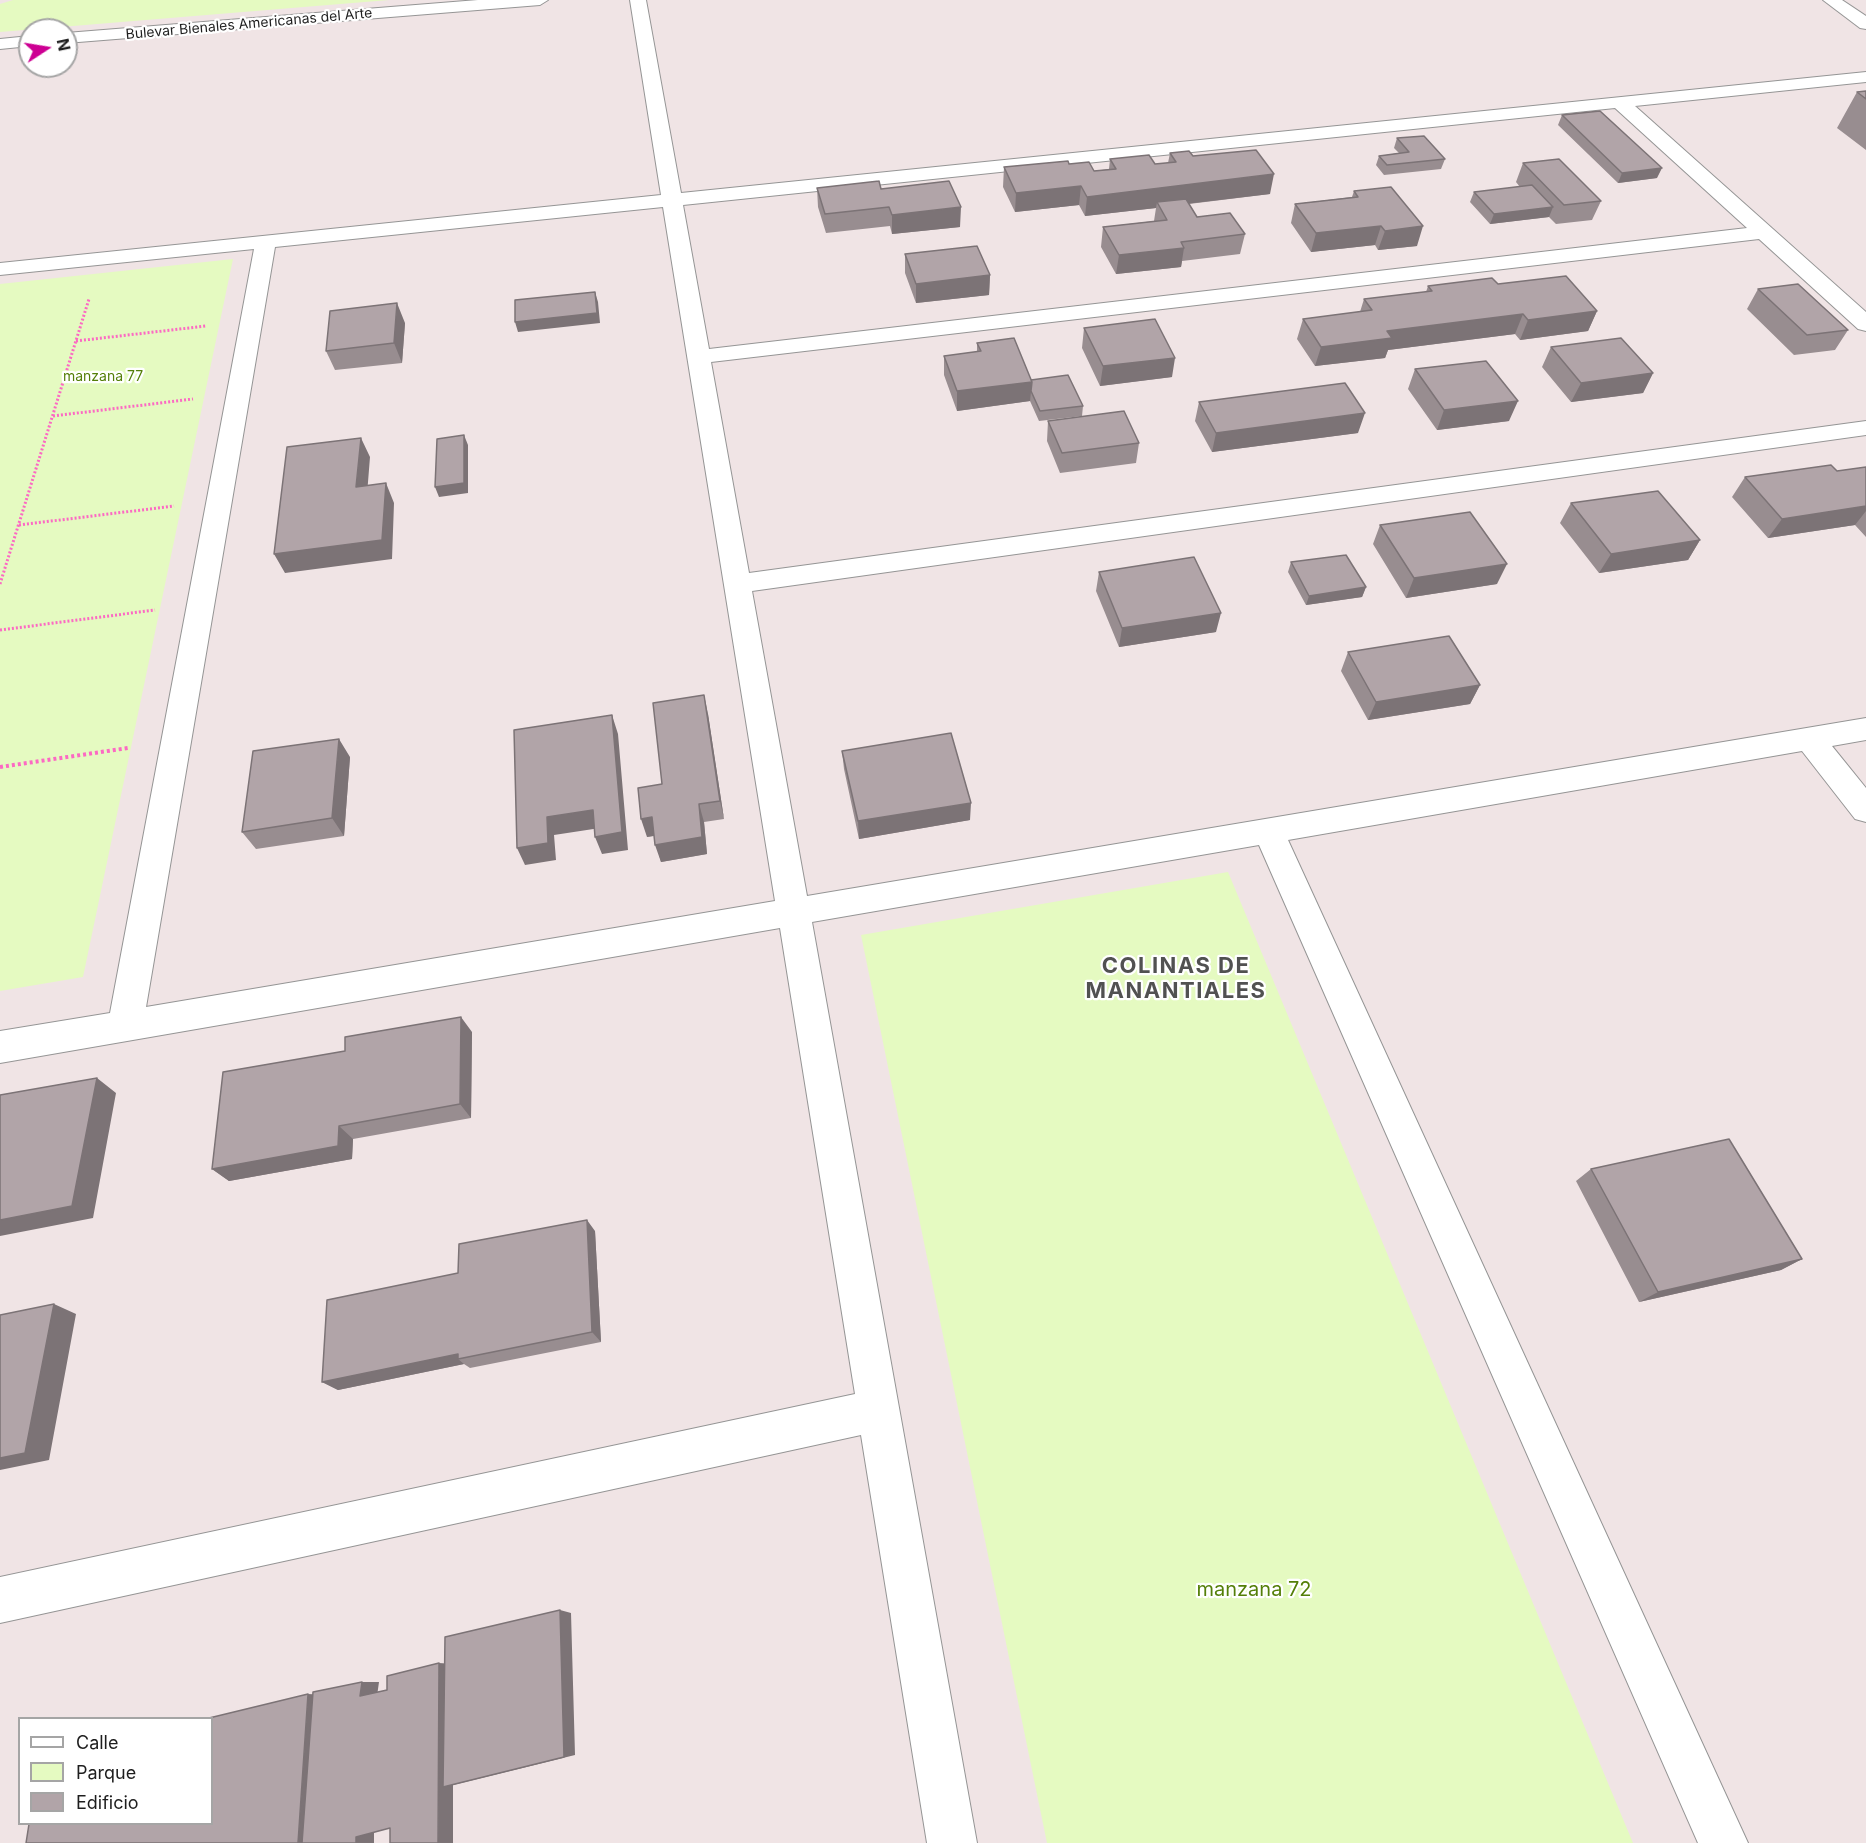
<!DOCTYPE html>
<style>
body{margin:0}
#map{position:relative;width:1866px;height:1843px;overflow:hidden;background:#f0e4e5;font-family:Inter,sans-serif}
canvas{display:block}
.legend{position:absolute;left:18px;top:1717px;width:195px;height:108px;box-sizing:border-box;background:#fff;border:2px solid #a5a5a5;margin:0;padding:8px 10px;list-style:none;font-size:18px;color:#1e1e1e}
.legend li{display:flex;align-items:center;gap:12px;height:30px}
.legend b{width:30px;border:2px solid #a5a5a5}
.north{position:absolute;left:18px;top:18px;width:60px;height:60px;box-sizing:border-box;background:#fff;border:2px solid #a5a5a5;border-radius:50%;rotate:78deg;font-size:16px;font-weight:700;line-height:24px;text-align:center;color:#1e1e1e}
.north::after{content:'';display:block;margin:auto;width:21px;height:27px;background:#cd0093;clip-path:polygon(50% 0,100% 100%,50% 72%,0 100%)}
</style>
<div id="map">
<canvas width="1866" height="1843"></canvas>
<ul class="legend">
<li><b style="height:8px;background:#fff"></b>Calle</li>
<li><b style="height:16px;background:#e5fac1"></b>Parque</li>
<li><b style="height:16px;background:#b1a4a8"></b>Edificio</li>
</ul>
<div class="north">N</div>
</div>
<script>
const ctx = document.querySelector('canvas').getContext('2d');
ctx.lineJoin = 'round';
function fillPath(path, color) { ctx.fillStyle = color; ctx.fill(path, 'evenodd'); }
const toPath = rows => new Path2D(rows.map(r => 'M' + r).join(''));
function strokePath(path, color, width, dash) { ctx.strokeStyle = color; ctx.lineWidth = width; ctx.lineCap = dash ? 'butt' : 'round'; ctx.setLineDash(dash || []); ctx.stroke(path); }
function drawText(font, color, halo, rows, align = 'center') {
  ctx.font = font + ' Inter,sans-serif'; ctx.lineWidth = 4.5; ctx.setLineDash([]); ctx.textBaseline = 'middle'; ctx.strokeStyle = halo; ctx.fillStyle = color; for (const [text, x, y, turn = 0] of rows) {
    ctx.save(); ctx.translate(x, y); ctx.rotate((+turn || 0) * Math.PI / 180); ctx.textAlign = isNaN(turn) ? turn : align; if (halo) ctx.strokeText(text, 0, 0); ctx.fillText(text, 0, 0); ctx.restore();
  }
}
const park = toPath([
 [13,0,389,0,0,32,0,4],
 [233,259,83,977,0,991,0,284],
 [1228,872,1633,1843,1047,1843,861,935]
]);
const pathFar1 = toPath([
 [76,341,206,326],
 [53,416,193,399],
 [19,525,174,506],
 [0,584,89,299],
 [0,630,155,610]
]);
const path = toPath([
 [0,767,128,748]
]);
const minor = toPath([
 [478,0,548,0,540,5,66,43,66,33,478,0],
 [630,0,646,0,681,193,1866,72,1866,82,1635,106,1866,312,1866,331,1858,329,1759,239,711,362,749,573,1866,421,1866,435,752,591,807,896,1866,718,1866,740,1832,746,1866,788,1866,822,1855,819,1802,751,1288,840,1748,1843,1698,1843,1259,845,812,922,977,1843,927,1843,861,1435,0,1623,0,1577,855,1394,780,928,0,1063,0,1031,110,1013,254,249,0,275,0,263,661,195,630,0],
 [1615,108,1747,228,709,349,683,205,1615,108],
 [663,207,775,901,146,1007,275,247,663,207],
 [30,36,30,46,0,49,0,39,30,36]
]);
const tertiary = toPath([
 [1823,0,1842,0,1866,16,1866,29,1860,28,1823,0]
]);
const wall = toPath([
 [1866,91,1866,150,1837,128,1857,92],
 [1562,115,1657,178,1618,183,1558,125],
 [1397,138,1445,159,1441,169,1384,175,1376,165,1379,156,1399,153,1394,148],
 [1170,153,1193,156,1270,194,1189,204,1197,217,1245,234,1240,254,1182,261,1181,267,1116,274,1101,247,1103,227,1154,221,1156,208,1085,216,1079,205,1015,212,1003,187,1004,167,1069,164,1094,171,1109,169,1110,159,1155,164,1168,163],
 [1523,163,1601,201,1592,220,1556,224,1549,217,1490,224,1470,202,1474,192,1520,187,1516,182],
 [817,188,881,189,960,227,892,234,890,226,826,233,818,207],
 [1354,191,1417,246,1378,250,1375,245,1311,252,1291,223,1295,204,1352,197],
 [905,254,990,275,989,295,916,303,905,273],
 [1498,284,1597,311,1588,331,1520,340,1515,334,1388,350,1385,358,1315,366,1297,339,1303,319,1360,312,1364,299,1426,292,1428,286],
 [1758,289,1848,330,1835,350,1794,355,1747,309],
 [405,323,402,363,335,370,326,351],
 [1084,328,1172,377,1100,386,1082,348],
 [977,343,1031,380,1083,406,1082,416,1039,421,1030,401,957,411,944,375,944,356,977,352],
 [1551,347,1653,373,1643,393,1571,402,1542,367],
 [1415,369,1509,421,1437,430,1408,389],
 [1199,402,1358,433,1212,452,1195,421],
 [1048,421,1139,443,1136,463,1060,473,1047,441],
 [1866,467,1866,537,1855,525,1768,538,1732,497,1745,477,1837,471],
 [1571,503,1700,540,1688,560,1599,573,1560,523],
 [1380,525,1497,584,1406,598,1373,544],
 [1291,562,1366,587,1362,597,1306,605,1288,572],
 [1099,572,1216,632,1119,647,1096,591],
 [1348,652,1480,685,1470,704,1368,720,1341,671],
 [708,714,724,819,704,822,707,854,661,862,654,836,647,837,662,784],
 [842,751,970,820,859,839,844,769],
 [350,757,344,836,256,849,242,832],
 [472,1032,471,1118,353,1139,352,1159,229,1181,212,1169],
 [1591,1169,1802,1259,1781,1270,1639,1302,1576,1181],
 [595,1231,601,1342,470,1368,464,1364,338,1390,322,1382,458,1273]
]);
const shadedWall = toPath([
 [1662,168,1657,178,1618,183,1622,173],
 [1274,174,1270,194,1160,207,1157,202,1156,208,1085,216,1087,197],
 [1081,186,1079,205,1015,212,1016,193],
 [961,207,960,227,892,234,892,215],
 [1553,207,1549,217,1490,224,1494,214],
 [1381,226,1375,245,1311,252,1316,233],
 [1423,226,1417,246,1378,250,1385,231],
 [1184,248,1181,267,1116,274,1119,255],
 [990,275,989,295,916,303,916,284],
 [595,292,598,302,600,323,518,332,515,322],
 [397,303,405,323,402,363,394,343],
 [1597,311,1588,331,1520,340,1528,320],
 [1523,314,1515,334,1388,350,1385,358,1315,366,1321,347,1387,331],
 [1175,358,1172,377,1100,386,1103,366],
 [1653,373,1643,393,1571,402,1581,383],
 [1032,382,1030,401,957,411,957,391],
 [1518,401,1509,421,1437,430,1444,410],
 [1365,413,1358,433,1212,452,1216,433],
 [464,435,468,445,468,493,439,497,435,487],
 [361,438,370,457,366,507,356,487],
 [386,483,394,503,392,559,285,573,274,554],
 [1866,506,1866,511,1855,525,1768,538,1782,519],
 [1700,540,1688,560,1599,573,1611,554],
 [1507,564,1497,584,1406,598,1414,578],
 [1366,587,1362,597,1306,605,1309,596],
 [1221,613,1216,632,1119,647,1122,628],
 [1480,685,1470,704,1368,720,1376,702],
 [704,695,708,714,724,819,720,801],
 [612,715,618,734,628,850,602,854,595,837],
 [339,739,350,757,344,836,332,818],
 [971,803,970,820,859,839,858,821],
 [699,804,704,822,707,854,661,862,655,845],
 [593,810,600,828,554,835,556,860,525,865,517,848,547,817],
 [652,817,658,835,647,837,641,819],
 [461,1017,472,1032,471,1118,460,1104],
 [97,1078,116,1093,93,1218,0,1236,0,1220],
 [339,1126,353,1139,352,1159,229,1181,212,1169],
 [587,1220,595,1231,601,1342,592,1332],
 [1802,1259,1781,1270,1639,1302,1658,1292],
 [54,1304,76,1314,49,1460,0,1470,0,1458],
 [458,1354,458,1359,464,1364,338,1390,322,1382],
 [560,1610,571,1613,575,1755,453,1785,453,1843,438,1843,439,1663,454,1664],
 [362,1682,379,1682,377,1696,360,1696],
 [308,1694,327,1695,317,1843,298,1843],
 [374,1832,374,1843,356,1843,356,1837]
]);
const building = toPath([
 [1866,91,1866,99,1857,92,1866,91],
 [1600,111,1662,168,1622,173,1562,115,1600,111],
 [1424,136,1445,159,1387,165,1379,156,1409,152,1397,138,1424,136],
 [1256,150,1274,174,1087,197,1081,186,1016,193,1004,167,1068,161,1069,164,1089,162,1094,171,1116,169,1110,159,1149,155,1155,164,1176,162,1170,153,1189,151,1193,156,1256,150],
 [1559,159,1601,201,1564,205,1523,163,1559,159],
 [879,181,881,189,949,181,961,207,892,215,889,207,825,214,817,188,879,181],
 [1532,185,1553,207,1494,214,1474,192,1532,185],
 [1391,187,1423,226,1385,231,1381,226,1316,233,1295,204,1358,197,1354,191,1391,187],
 [1186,199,1197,217,1230,213,1245,234,1181,242,1184,248,1119,255,1103,227,1167,220,1157,202,1186,199],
 [977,246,990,275,916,284,905,254,977,246],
 [1566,276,1597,311,1528,320,1523,314,1387,331,1392,338,1321,347,1303,319,1372,310,1364,299,1432,291,1428,286,1492,278,1498,284,1566,276],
 [1798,284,1848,330,1807,335,1758,289,1798,284],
 [595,292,597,313,515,322,515,300,595,292],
 [397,303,394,343,326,351,330,311,397,303],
 [1155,319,1175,358,1103,366,1084,328,1155,319],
 [1014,338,1032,382,957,391,944,356,981,351,977,343,1014,338],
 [1621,338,1653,373,1581,383,1551,347,1621,338],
 [1486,361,1518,401,1444,410,1415,369,1486,361],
 [1068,375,1083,406,1040,411,1031,391,1032,382,1031,380,1068,375],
 [1345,383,1365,413,1216,433,1199,402,1345,383],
 [1124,411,1139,443,1062,453,1048,421,1124,411],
 [464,435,464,483,435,487,437,439,464,435],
 [361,438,356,487,386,483,382,540,274,554,287,447,361,438],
 [1831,465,1837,471,1866,467,1866,506,1782,519,1745,477,1831,465],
 [1658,491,1700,540,1611,554,1571,503,1658,491],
 [1470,512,1507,564,1414,578,1380,525,1470,512],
 [1346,555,1366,587,1309,596,1291,562,1346,555],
 [1194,557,1221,613,1122,628,1099,572,1194,557],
 [1449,636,1480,685,1376,702,1348,652,1449,636],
 [704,695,720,801,699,804,702,837,655,845,652,817,641,819,638,788,662,784,653,703,704,695],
 [612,715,622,832,595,837,593,810,547,817,548,843,517,848,514,730,612,715],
 [951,733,971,803,858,821,842,751,951,733],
 [339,739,332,818,242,832,253,751,339,739],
 [461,1017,460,1104,339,1126,338,1146,212,1169,223,1072,345,1051,345,1037,461,1017],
 [97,1078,72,1206,0,1220,0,1095,97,1078],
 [1729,1139,1802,1259,1658,1292,1591,1169,1729,1139],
 [587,1220,592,1332,458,1359,458,1354,322,1382,327,1300,458,1273,459,1244,587,1220],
 [54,1304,25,1453,0,1458,0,1315,54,1304],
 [560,1610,564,1757,443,1787,445,1637,560,1610],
 [439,1663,438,1843,390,1843,390,1828,356,1837,356,1843,302,1843,313,1692,362,1682,360,1696,387,1690,387,1676,439,1663],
 [308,1694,298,1843,26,1843,29,1824,212,1824,212,1719,205,1719,308,1694]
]);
const farStreetnames = [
 ["Bulevar Bienales Americanas del Arte",249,24,-5]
];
const farParknames = [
 ["manzana 77",103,377]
];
const nearParknames = [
 ["manzana 72",1254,1590]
];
const districtNames = [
 ["COLINAS DE",1176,966],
 ["MANANTIALES",1176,991]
];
fillPath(park, '#e5fac1');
strokePath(minor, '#959595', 2);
strokePath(tertiary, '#959595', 2);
strokePath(pathFar1, '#fc69c3', 3, [2, 2]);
strokePath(path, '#fc69c3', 4, [3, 3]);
fillPath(minor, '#fff');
fillPath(tertiary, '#fff');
fillPath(wall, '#988d90');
fillPath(shadedWall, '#7c7376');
fillPath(building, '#b1a4a8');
strokePath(building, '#7c7376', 1.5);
drawText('14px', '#1e1e1e', '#fff', farStreetnames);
drawText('14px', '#547f09', '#fff', farParknames);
drawText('20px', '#547f09', '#fff', nearParknames);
ctx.letterSpacing = '1.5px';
drawText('bold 22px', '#515151', '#fff', districtNames);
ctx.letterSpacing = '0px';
</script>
